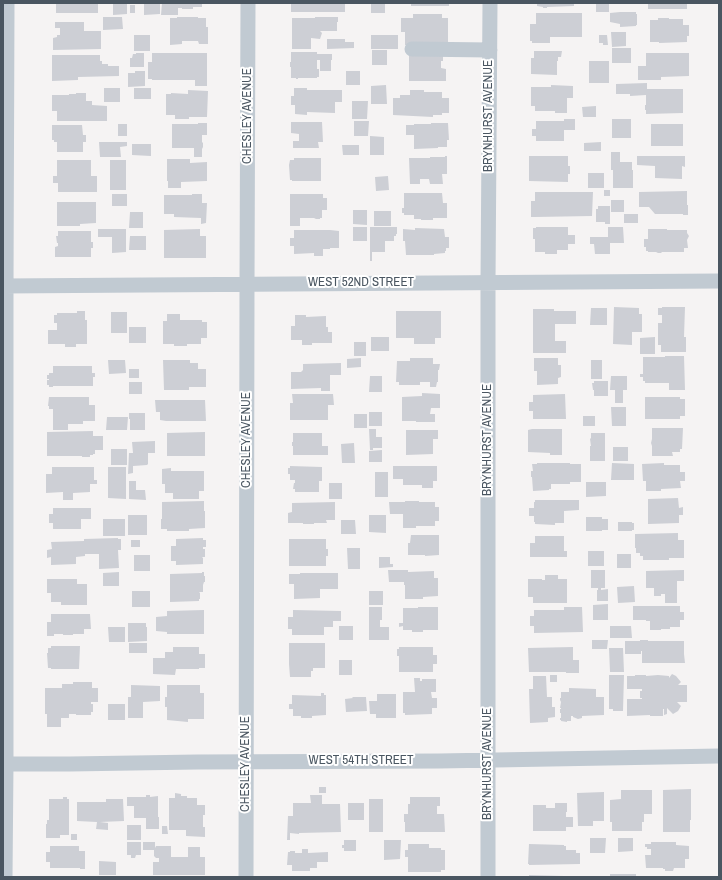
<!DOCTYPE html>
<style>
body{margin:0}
#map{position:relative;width:722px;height:880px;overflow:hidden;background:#f5f3f3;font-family:"Archivo Narrow",sans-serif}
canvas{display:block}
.frame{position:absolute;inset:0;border:4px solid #4a5661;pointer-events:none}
</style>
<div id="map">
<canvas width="722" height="880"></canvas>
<div class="frame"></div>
</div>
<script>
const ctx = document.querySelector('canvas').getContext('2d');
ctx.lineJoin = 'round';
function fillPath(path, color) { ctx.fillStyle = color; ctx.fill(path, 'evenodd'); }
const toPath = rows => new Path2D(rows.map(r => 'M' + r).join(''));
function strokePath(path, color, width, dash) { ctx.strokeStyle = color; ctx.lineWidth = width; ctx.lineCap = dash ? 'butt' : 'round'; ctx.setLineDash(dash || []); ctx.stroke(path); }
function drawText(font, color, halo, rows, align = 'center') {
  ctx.font = font + ' "Archivo Narrow",sans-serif'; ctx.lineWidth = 4; ctx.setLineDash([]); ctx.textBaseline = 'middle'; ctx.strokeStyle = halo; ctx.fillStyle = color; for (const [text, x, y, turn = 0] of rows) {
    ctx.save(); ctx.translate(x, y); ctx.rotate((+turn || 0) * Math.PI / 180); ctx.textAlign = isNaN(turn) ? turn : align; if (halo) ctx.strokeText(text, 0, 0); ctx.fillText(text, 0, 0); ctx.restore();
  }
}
const building = toPath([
 [56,3,98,3,98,13,56,13],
 [113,3,127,3,127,14,113,15],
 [144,3,160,3,160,14,144,15],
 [162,3,202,3,202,7,193,7,193,9,182,9,182,8,178,8,178,15,161,15],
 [291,3,345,3,345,12,291,12],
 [371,3,385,3,385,13,371,13],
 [411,3,449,3,449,6,411,6],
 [537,3,574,3,574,6,547,7,547,8,543,8,543,7,537,6],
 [596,3,609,3,609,12,596,12],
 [648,3,687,3,687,9,648,9],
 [130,5,135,5,135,13,130,13],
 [620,12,636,12,636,14,637,14,637,25,636,25,636,26,620,27,620,24,610,22,610,13],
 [536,13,582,13,582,37,550,37,550,43,532,43,532,41,530,41,530,24,536,24],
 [413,14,442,14,442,18,448,18,448,42,418,42,418,45,405,45,405,32,401,32,401,18,413,18],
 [103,17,122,17,123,29,103,30],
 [177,17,198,17,198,18,206,18,206,27,208,27,208,44,199,44,198,41,182,41,182,44,170,45,170,18,177,18],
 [315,17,338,17,338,22,337,22,337,31,320,31,322,33,320,39,311,38,311,49,292,49,292,18,315,18],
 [658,18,669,18,669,19,683,19,683,25,689,25,689,36,687,36,687,42,659,43,659,42,650,42,650,20,658,20],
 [55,22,84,22,84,31,101,31,101,49,53,50,53,38,57,37,57,35,60,35,60,28,55,28],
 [611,32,626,32,626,46,612,47],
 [134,35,150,35,150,51,134,51],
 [371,35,398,35,398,49,371,49],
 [599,35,607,35,608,45,603,45,603,43,599,43],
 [327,39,345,39,345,42,354,42,354,48,327,49],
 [612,48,631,48,631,63,612,63],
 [372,50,387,50,387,65,372,65],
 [534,51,562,51,561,57,558,57,558,61,557,61,557,75,531,74,531,58,534,58],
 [291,52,317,52,317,54,332,54,332,60,331,60,331,71,320,71,320,60,317,60,317,69,319,69,319,77,317,77,317,78,298,78,298,79,296,79,296,78,291,78,291,67,290,67,290,62,291,62],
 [136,53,144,53,144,67,130,67,130,58,132,58,133,54,136,54],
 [152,53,207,53,207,86,195,86,195,80,152,80,152,79,148,79,148,62,152,62],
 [646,53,689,53,689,76,661,77,661,80,638,80,638,66,646,66],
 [409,54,443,54,443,61,441,61,441,68,446,69,446,81,409,81],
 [52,55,100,55,100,61,102,61,102,64,108,64,108,66,119,66,119,76,78,77,78,80,52,81],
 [589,61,609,61,609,83,589,83],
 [135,71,145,71,145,86,128,87,128,73,135,73],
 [346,71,360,71,360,85,346,85],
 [647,83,647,89,683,89,683,113,646,114,646,110,645,110,645,105,646,105,646,95,630,96,630,94,616,94,616,84],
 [386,85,387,104,371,104,371,86],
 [551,85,573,86,573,98,567,98,567,113,555,113,555,111,535,111,535,106,531,106,531,87,551,87],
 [104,88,120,88,120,102,104,102],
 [134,88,151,88,151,99,134,99],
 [294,88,307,88,307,90,342,90,342,102,335,102,335,113,307,112,307,115,295,114,295,105,291,105,291,96,294,96],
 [188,90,208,91,207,117,189,117,189,119,175,119,175,115,166,115,166,94,171,94,171,93,188,94],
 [410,90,424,90,424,92,442,92,442,98,449,98,449,113,442,113,442,115,433,115,433,117,393,115,393,98,400,98,400,95,410,95],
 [76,93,86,93,86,101,92,101,92,105,107,106,107,121,57,121,57,111,52,111,52,95,69,95,69,94,76,94],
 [352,101,368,101,367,119,352,119],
 [596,106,596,117,583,117,582,107],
 [564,119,575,119,575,130,564,130,564,141,536,141,536,136,532,136,532,129,536,129,536,121,564,121],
 [612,119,631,119,631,138,612,138],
 [354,121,369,121,368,136,354,136],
 [291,122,322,122,323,142,318,142,319,148,293,148,293,141,299,141,299,134,291,133],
 [198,123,207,123,207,135,202,135,202,142,203,143,203,147,202,149,202,157,194,157,194,148,172,148,172,124,198,124],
 [431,123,448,123,449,140,447,140,447,147,438,147,438,148,414,149,414,135,406,135,406,125,414,125,414,124,431,124],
 [118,124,127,124,127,136,118,136],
 [651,124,683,124,683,146,651,146],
 [52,125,82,125,83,135,86,135,86,142,83,142,83,152,57,152,57,142,54,142,54,140,52,140],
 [370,136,384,137,384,155,370,155],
 [99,142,127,142,127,146,120,147,121,157,100,157],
 [601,142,601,151,584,151,584,143],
 [132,144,151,144,151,156,132,155],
 [342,145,359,145,359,155,343,155],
 [611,152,620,152,620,162,632,162,632,170,633,170,633,188,613,188,613,170,611,170],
 [445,156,447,156,447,174,442,174,443,184,430,184,429,179,420,179,420,184,410,184,409,158,430,158,430,157,445,157],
 [529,156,568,156,568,166,570,166,570,174,568,174,568,182,529,181],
 [637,156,685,156,685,167,682,166,682,179,655,178,655,166,637,165],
 [294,158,321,158,321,181,292,181,292,180,290,180,289,165,290,160,294,160],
 [167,159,190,159,190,163,207,162,207,181,181,182,181,188,168,188,168,181,167,181],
 [57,160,91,160,91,176,97,176,97,192,58,192,58,183,53,183,53,176,57,176],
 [110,160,126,160,126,190,110,190],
 [588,173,604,173,604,188,588,188],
 [388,176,389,190,376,191,375,177],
 [604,190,610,190,610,196,604,196],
 [687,191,687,205,688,205,688,215,683,215,683,214,655,214,649,207,639,207,639,192],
 [535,192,593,192,592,216,535,217,531,217,531,201,535,201],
 [404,193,442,193,443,203,447,203,447,218,433,218,433,220,421,220,421,219,414,219,414,215,404,215,404,213,402,213,402,208,404,208],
 [112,194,127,194,127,206,112,206],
 [192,194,202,194,202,203,207,203,206,223,201,224,201,218,174,217,174,214,164,214,164,195,192,195],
 [290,194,323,194,323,198,327,198,327,210,322,210,322,218,320,218,320,219,316,219,314,218,300,218,300,226,290,226],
 [611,200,624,200,624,212,611,212],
 [57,202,96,202,96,223,80,224,80,226,57,226],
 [598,206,610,206,610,224,605,224,605,222,596,222,596,209,598,209],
 [353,210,367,210,367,225,353,224],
 [374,211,391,211,391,226,374,226],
 [130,212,143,212,143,228,129,228],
 [624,214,638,214,638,223,624,223],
 [353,227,367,227,367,241,353,241],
 [370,227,397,227,397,234,396,234,396,236,394,236,394,241,385,241,385,252,372,252,372,261,370,261],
 [536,227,568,227,568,235,575,235,575,244,568,244,568,250,557,250,557,254,545,254,545,252,535,252,535,239,533,239,533,228,536,228],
 [608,227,623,227,624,243,610,243,610,254,595,254,594,244,590,244,590,237,608,237],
 [415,228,444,229,445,237,449,237,449,248,446,248,446,251,445,251,445,253,434,254,434,255,406,255,405,241,403,241,403,229,415,230],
 [98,229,126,229,126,252,112,253,112,237,98,237],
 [200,229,200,236,206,236,206,258,164,258,164,230],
 [648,229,667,229,667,230,687,230,687,233,689,236,687,240,688,248,684,248,684,252,662,252,661,253,658,253,656,252,648,252,648,251,646,251,646,247,644,247,644,239,648,239],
 [294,230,330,230,339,231,339,248,330,248,330,249,323,249,323,256,314,256,314,253,294,254,294,246,290,246,290,238,294,238],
 [58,231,91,231,91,242,93,242,93,248,91,248,91,257,55,257,55,247,58,246,58,243,57,243,56,236,58,236],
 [130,236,146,236,146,250,129,250],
 [614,307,639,308,639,314,642,314,642,332,632,332,632,345,613,344],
 [662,307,685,307,684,337,686,337,686,352,661,352,661,345,658,345,658,323,662,323,662,315,658,315,658,308,662,308],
 [591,308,607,308,607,325,590,325],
 [533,309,554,309,554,311,576,311,576,324,555,324,555,341,566,341,566,353,533,353],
 [77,311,85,311,85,320,87,320,87,344,76,344,76,347,65,347,65,344,48,344,48,330,57,330,57,323,54,323,54,315,57,315,57,313,77,313],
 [396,311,441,311,441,338,435,338,435,344,414,344,414,338,396,338],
 [111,312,127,312,127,333,111,333],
 [167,314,180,314,180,320,202,320,202,322,207,322,207,338,201,338,201,344,187,344,187,346,174,346,174,344,163,344,163,321,167,321],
 [295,315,306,315,306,317,326,316,326,327,328,327,328,332,332,332,332,343,312,343,312,345,302,345,302,340,291,340,291,326,295,326],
 [129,327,146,327,146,343,129,343],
 [371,337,389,337,389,351,371,351],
 [655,337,655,354,640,354,640,338],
 [354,342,366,342,366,356,354,356],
 [665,356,684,356,685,390,669,390,669,383,645,383,645,381,643,381,643,377,640,377,640,374,643,374,643,357,665,357],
 [361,358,361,367,347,368,347,359],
 [410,358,433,358,433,364,440,364,439,370,438,370,438,382,437,382,436,387,430,387,430,382,420,382,420,385,399,385,399,382,396,382,397,361,410,361],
 [534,358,558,358,558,365,561,365,561,377,558,378,558,384,537,385,537,371,534,371],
 [108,360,125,360,126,373,109,374],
 [163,360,190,360,190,363,198,363,198,369,206,369,206,387,189,387,189,390,164,390],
 [591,360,602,360,602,379,591,379],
 [341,363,341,375,330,375,330,391,321,391,321,388,291,389,291,372,301,372,303,370,303,364],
 [53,366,92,366,92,373,95,373,95,377,93,377,93,386,53,386,53,387,49,387,49,385,47,385,47,380,49,380,49,379,47,379,47,375,49,375,49,373,53,373],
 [129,369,139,369,139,378,129,378],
 [370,376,382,376,382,392,369,392],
 [611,376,627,376,627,390,623,390,623,403,615,403,615,390,610,390],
 [594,381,608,381,608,396,594,396,594,390,593,390,592,383,594,383],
 [129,382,142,382,142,394,129,394],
 [422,393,440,394,440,408,431,408,430,414,435,414,435,422,416,422,416,421,402,421,402,397,422,396],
 [292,394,333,394,334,405,328,405,328,420,290,420,290,403,293,403],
 [565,394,566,419,533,419,533,411,529,411,529,402,533,402,533,395],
 [49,397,89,397,89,405,95,405,95,421,83,421,83,424,68,424,68,430,53,430,53,409,49,409,49,406,48,406],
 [645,397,680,397,680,399,685,399,685,416,680,416,680,419,645,419],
 [155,400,205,400,206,421,166,421,160,420,160,412,156,412],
 [611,407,626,407,626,426,612,426],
 [369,412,382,412,382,426,369,426],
 [129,413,145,413,145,430,130,430,130,419,129,419],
 [354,414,367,414,367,428,354,428],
 [583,416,595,416,595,426,583,426],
 [107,417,128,417,127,430,106,430],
 [652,428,683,428,682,449,680,449,680,452,672,452,673,456,652,456,652,446,651,443,652,439],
 [369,429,376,429,376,437,382,437,382,448,373,448,373,450,370,450],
 [532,429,562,429,562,455,550,455,550,453,528,452,528,430],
 [406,430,438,430,438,439,433,439,433,454,406,455],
 [93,431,93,436,103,436,103,450,95,450,95,454,93,454,93,455,90,455,90,457,82,457,82,456,47,456,47,432],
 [205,432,205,456,167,456,167,433],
 [293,433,322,433,322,446,328,446,328,455,293,455,293,446,292,446,292,442,293,442],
 [591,433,605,433,605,461,590,461,590,446,591,446,590,439,591,438],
 [155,441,155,453,148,453,148,464,147,465,133,466,133,473,128,474,129,453,133,453,132,442],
 [354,443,355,463,342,463,341,444],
 [613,447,628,447,628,461,613,461],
 [111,449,127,449,127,465,111,465],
 [382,450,382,462,369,462,369,451],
 [537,463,570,463,570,464,581,464,581,482,570,482,570,484,551,484,551,489,549,489,549,490,533,491,532,477,531,477,531,471,533,471,532,464,537,464],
 [612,463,634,464,634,480,611,480],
 [664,463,664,465,680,465,680,472,685,472,685,481,680,481,681,488,661,489,661,491,646,491,646,481,643,481,642,464],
 [290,466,322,467,322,481,319,481,319,492,295,492,295,489,293,489,294,483,295,483,295,480,290,480,290,474,288,474,288,468,290,468],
 [393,466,437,466,437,481,433,481,433,488,422,488,422,485,403,485,403,479,393,479],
 [52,467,94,467,94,480,97,480,97,484,90,484,90,492,73,493,73,500,63,500,63,492,46,493,46,474,52,474],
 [108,467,126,467,126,499,108,498],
 [171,468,171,471,204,471,204,491,199,491,199,499,173,499,173,493,165,493,165,484,162,484,162,469],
 [375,472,388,472,388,497,375,497],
 [129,481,136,481,136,490,145,490,146,500,129,499],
 [586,482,606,482,606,496,586,497],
 [329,483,342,483,342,499,329,499],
 [678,498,679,508,683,507,683,515,679,515,679,523,648,524,648,499],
 [535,500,579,500,579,510,564,511,564,523,555,523,555,525,535,524,535,522,534,522,534,516,529,516,529,508,534,508,534,502,535,502],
 [204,501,204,511,205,511,205,528,189,529,189,531,167,531,167,529,161,529,161,519,162,519,162,502],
 [405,501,419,501,419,502,435,502,435,507,439,507,439,521,435,521,435,526,416,526,416,528,403,528,403,514,390,514,389,502,405,502],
 [335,502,335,520,326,520,327,523,314,523,314,524,303,524,303,523,288,523,288,513,292,512,292,503],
 [53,508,91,508,91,519,81,519,81,529,53,529,53,523,49,523,49,514,53,514],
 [128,515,147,515,147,535,128,535],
 [369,515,386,515,386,533,369,532],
 [586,517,602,517,602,519,608,519,608,530,602,530,602,531,586,531],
 [103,519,125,519,125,536,103,536],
 [341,520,355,520,356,534,341,534],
 [618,522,632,522,632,523,634,523,634,530,632,530,632,531,618,531],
 [678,533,678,540,684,540,684,558,669,558,669,560,643,560,643,556,640,556,640,553,636,553,636,548,635,548,635,534],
 [411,535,439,535,439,555,425,556,425,555,408,555,408,543,410,543],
 [535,536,564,536,564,551,567,551,567,557,530,557,530,543,535,543],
 [118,538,118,539,121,539,121,550,118,550,119,568,99,569,99,554,85,554,85,556,76,557,76,564,51,565,51,557,47,558,47,550,52,549,51,542,84,541,84,539],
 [203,538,203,540,206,540,206,547,203,547,203,549,205,549,205,557,202,557,203,558,203,564,176,565,176,561,171,561,171,546,176,546,176,539],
 [289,539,326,539,326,549,328,549,328,556,326,556,326,566,289,566],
 [131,540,140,540,140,547,131,547],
 [347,548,360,548,360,569,348,569],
 [588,551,604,551,604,566,588,566],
 [617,554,631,554,631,568,617,568],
 [134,555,150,555,150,571,134,571],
 [379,557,390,557,390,564,393,564,393,567,379,568],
 [388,570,408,570,408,572,434,571,434,578,438,578,438,596,423,597,423,599,405,599,405,585,404,585,404,582,389,582],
 [591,570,605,570,605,588,601,588,601,590,608,589,608,601,597,601,597,590,598,590,598,588,591,588],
 [684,570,684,581,677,581,677,603,665,603,665,594,661,594,661,596,654,596,654,588,646,588,646,571],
 [119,572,119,586,103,586,103,573],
 [202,572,204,572,204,576,205,576,205,582,204,582,203,585,203,592,199,592,200,593,200,599,199,599,199,601,170,602,170,574,202,573],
 [300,573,338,573,338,589,320,589,320,598,294,599,294,584,289,584,289,574,300,574],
 [545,575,558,575,558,579,567,579,567,603,533,603,533,597,528,597,528,579,542,579,542,580,545,580],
 [47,579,77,579,77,584,87,584,87,605,61,605,61,602,51,602,51,593,47,593],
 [634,586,635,602,618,603,617,587],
 [132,591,150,591,150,607,132,607],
 [369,591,383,591,383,605,369,605],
 [608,604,608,620,593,620,593,605],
 [633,606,680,606,680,612,684,612,684,620,680,620,680,627,670,627,670,629,661,629,661,630,650,630,650,621,646,621,646,620,633,620],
 [369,607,382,607,382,620,380,620,380,627,389,627,389,640,369,640],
 [418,607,438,607,438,630,423,630,423,632,412,632,412,630,403,630,403,626,399,627,399,623,403,623,403,608,418,608],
 [564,607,582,607,583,632,534,633,534,626,530,626,530,616,534,616,534,610,564,610],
 [204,610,204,634,167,634,167,632,156,631,156,617,167,616,167,611],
 [293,610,341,611,341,621,333,621,333,627,324,627,324,635,292,635,292,629,288,629,288,617,293,617],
 [51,614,90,614,91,629,84,629,84,634,73,634,73,635,63,635,63,634,54,634,54,636,47,636,47,622,51,622],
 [128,623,146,623,146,627,147,627,147,641,128,642],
 [339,626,353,626,353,640,339,640],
 [610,626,631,626,632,638,610,638],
 [108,627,125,627,125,642,109,642],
 [592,640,608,640,607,649,592,649],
 [640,640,648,640,648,641,684,641,684,654,685,663,642,663,642,651,641,651,641,654,625,654,625,641,640,641],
 [129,643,147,643,147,653,129,653],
 [289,643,325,643,325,668,313,668,313,671,311,671,311,677,290,677,289,664],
 [51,646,80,646,79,669,51,669,51,668,48,668,47,653,48,653,48,648,51,648],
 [173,647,199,647,199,654,205,654,205,668,199,668,199,669,176,669,175,675,153,674,153,658,165,658,165,652,173,652],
 [399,647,433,647,433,655,437,655,437,664,433,664,433,672,399,672,399,656,397,656,397,649,399,649],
 [573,647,573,660,579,660,579,673,566,673,566,672,529,672,528,648],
 [609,648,623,648,624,672,610,672],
 [339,660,352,660,352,675,339,675],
 [672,674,676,676,681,682,678,685,687,685,687,702,677,702,681,706,678,711,673,714,667,708,667,714,664,715,664,709,663,709,663,716,650,716,650,715,627,716,627,699,642,699,642,698,640,698,640,691,642,691,642,689,627,689,627,676,635,676,635,675,646,675,646,676,658,675,669,676,669,678],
 [550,675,557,675,557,682,550,682],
 [609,675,624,675,623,711,613,711,613,709,609,709],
 [533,676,546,676,547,697,552,697,552,707,555,707,555,717,548,718,548,722,530,723,529,689,533,689],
 [414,678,420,678,420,681,422,681,422,679,436,679,436,692,431,692,432,698,437,698,437,708,432,708,432,714,405,715,405,713,403,713,403,692,415,692],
 [73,682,92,682,92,688,98,688,98,702,91,702,91,704,93,704,93,712,91,712,91,715,76,715,76,714,69,714,69,718,61,718,61,727,47,727,47,714,45,714,45,688,62,688,62,684,73,684],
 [131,685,160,686,160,701,143,702,143,718,128,718,128,697,131,697],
 [167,685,200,685,200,693,204,693,204,719,188,719,188,722,167,720,167,707,165,707,165,697,167,697],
 [569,688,596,689,596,697,604,697,604,715,582,716,582,718,578,719,573,717,573,716,571,716,571,721,567,721,567,722,561,721,561,720,560,720,560,718,561,718,561,713,560,713,560,709,561,709,561,708,560,708,561,702,560,700,560,698,561,698,561,692,569,692],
 [321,693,324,693,324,695,326,695,326,715,312,716,312,718,301,718,301,716,293,716,293,709,289,709,289,704,292,704,292,695,321,696],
 [377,694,396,694,396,718,376,718,376,714,370,714,369,701,377,701],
 [352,697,366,697,367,711,346,712,345,699,353,698],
 [108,704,125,704,125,720,108,720],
 [319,787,326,787,326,793,319,793],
 [691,789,691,820,690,820,690,832,663,832,663,790],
 [621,790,652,790,652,814,644,814,644,822,642,822,642,831,612,831,612,822,610,822,610,800,621,799],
 [604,792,604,821,593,821,593,826,578,826,577,793],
 [175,793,181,794,181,796,187,796,187,798,197,798,197,805,205,805,205,815,203,815,203,827,205,827,205,837,186,836,186,830,169,830,169,798,175,798],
 [146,795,150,795,150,797,158,796,158,817,159,817,159,829,146,829,146,818,134,818,134,806,127,806,127,797,146,797],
 [310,795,322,795,322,804,340,804,341,832,299,833,299,834,290,833,290,840,287,840,288,816,293,816,293,803,311,803],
 [63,797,67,797,67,799,69,799,69,835,60,835,60,838,46,838,46,824,47,824,47,820,49,820,49,799,63,799],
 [410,797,440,797,440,806,437,806,437,814,444,814,445,832,405,832,405,822,404,822,404,814,408,814,408,804,410,804],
 [106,799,123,799,124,821,100,822,108,823,108,830,96,829,97,822,77,821,77,802,106,802],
 [369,799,383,799,383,832,369,832],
 [348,803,364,803,364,820,348,820],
 [555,803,567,803,567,812,566,812,566,817,573,817,573,827,566,827,566,831,533,831,533,805,546,805,546,808,555,808],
 [127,825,141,825,141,840,127,840],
 [162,826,167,826,168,834,162,834],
 [71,834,77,834,77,840,71,840],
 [590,838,606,838,605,853,590,853],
 [618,838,633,838,633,851,618,852],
 [344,840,356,840,356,851,344,851,344,848,342,848,342,845,344,845],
 [384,840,401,840,400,859,384,860],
 [127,842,141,842,141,855,136,855,135,858,131,858,131,855,127,855],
 [143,842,155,842,155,848,156,846,171,846,171,857,188,857,188,847,200,847,200,857,205,857,205,875,153,875,153,862,159,862,159,858,156,858,154,856,154,850,143,850],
 [651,842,676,842,676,845,689,846,689,859,685,859,685,868,674,868,673,871,665,871,665,869,663,869,663,868,646,868,645,855,651,855,651,849,647,849,647,847,645,847,645,844,651,844],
 [408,844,429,844,429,848,441,848,441,850,445,850,445,870,441,870,441,872,408,872,408,857,405,857,405,850,408,850],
 [529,844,564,845,564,846,566,846,566,850,576,850,576,853,580,853,580,864,529,865,529,864,528,864],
 [50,846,79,846,79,851,85,851,85,869,80,869,80,868,50,868,50,862,46,862,46,852,50,852],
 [302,849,308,849,308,853,328,852,328,862,317,862,317,868,310,868,310,871,292,871,292,865,287,865,288,852,290,852,290,851,295,851,295,853,302,853],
 [99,861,116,862,116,875,99,875],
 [610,874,636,874,636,877,610,877],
 [529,875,564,876,564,877,529,877]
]);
const minor = toPath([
 [412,49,490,50],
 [3,286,719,281],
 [3,764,70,764,197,762,439,761,719,756],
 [5,877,6,764,6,286,7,3],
 [246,877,247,284,248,3],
 [488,877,488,282,490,3]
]);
const streetNames = [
 ["CHESLEY AVENUE",248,116,-90],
 ["BRYNHURST AVENUE",489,116,-90],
 ["WEST 52ND STREET",361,283],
 ["CHESLEY AVENUE",247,440,-90],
 ["BRYNHURST AVENUE",488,440,-90],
 ["WEST 54TH STREET",361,761],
 ["CHESLEY AVENUE",246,764,-90],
 ["BRYNHURST AVENUE",488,764,-90]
];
fillPath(building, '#cdcfd5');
strokePath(minor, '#c1cad2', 15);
drawText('13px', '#4a5661', '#fff', streetNames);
</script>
